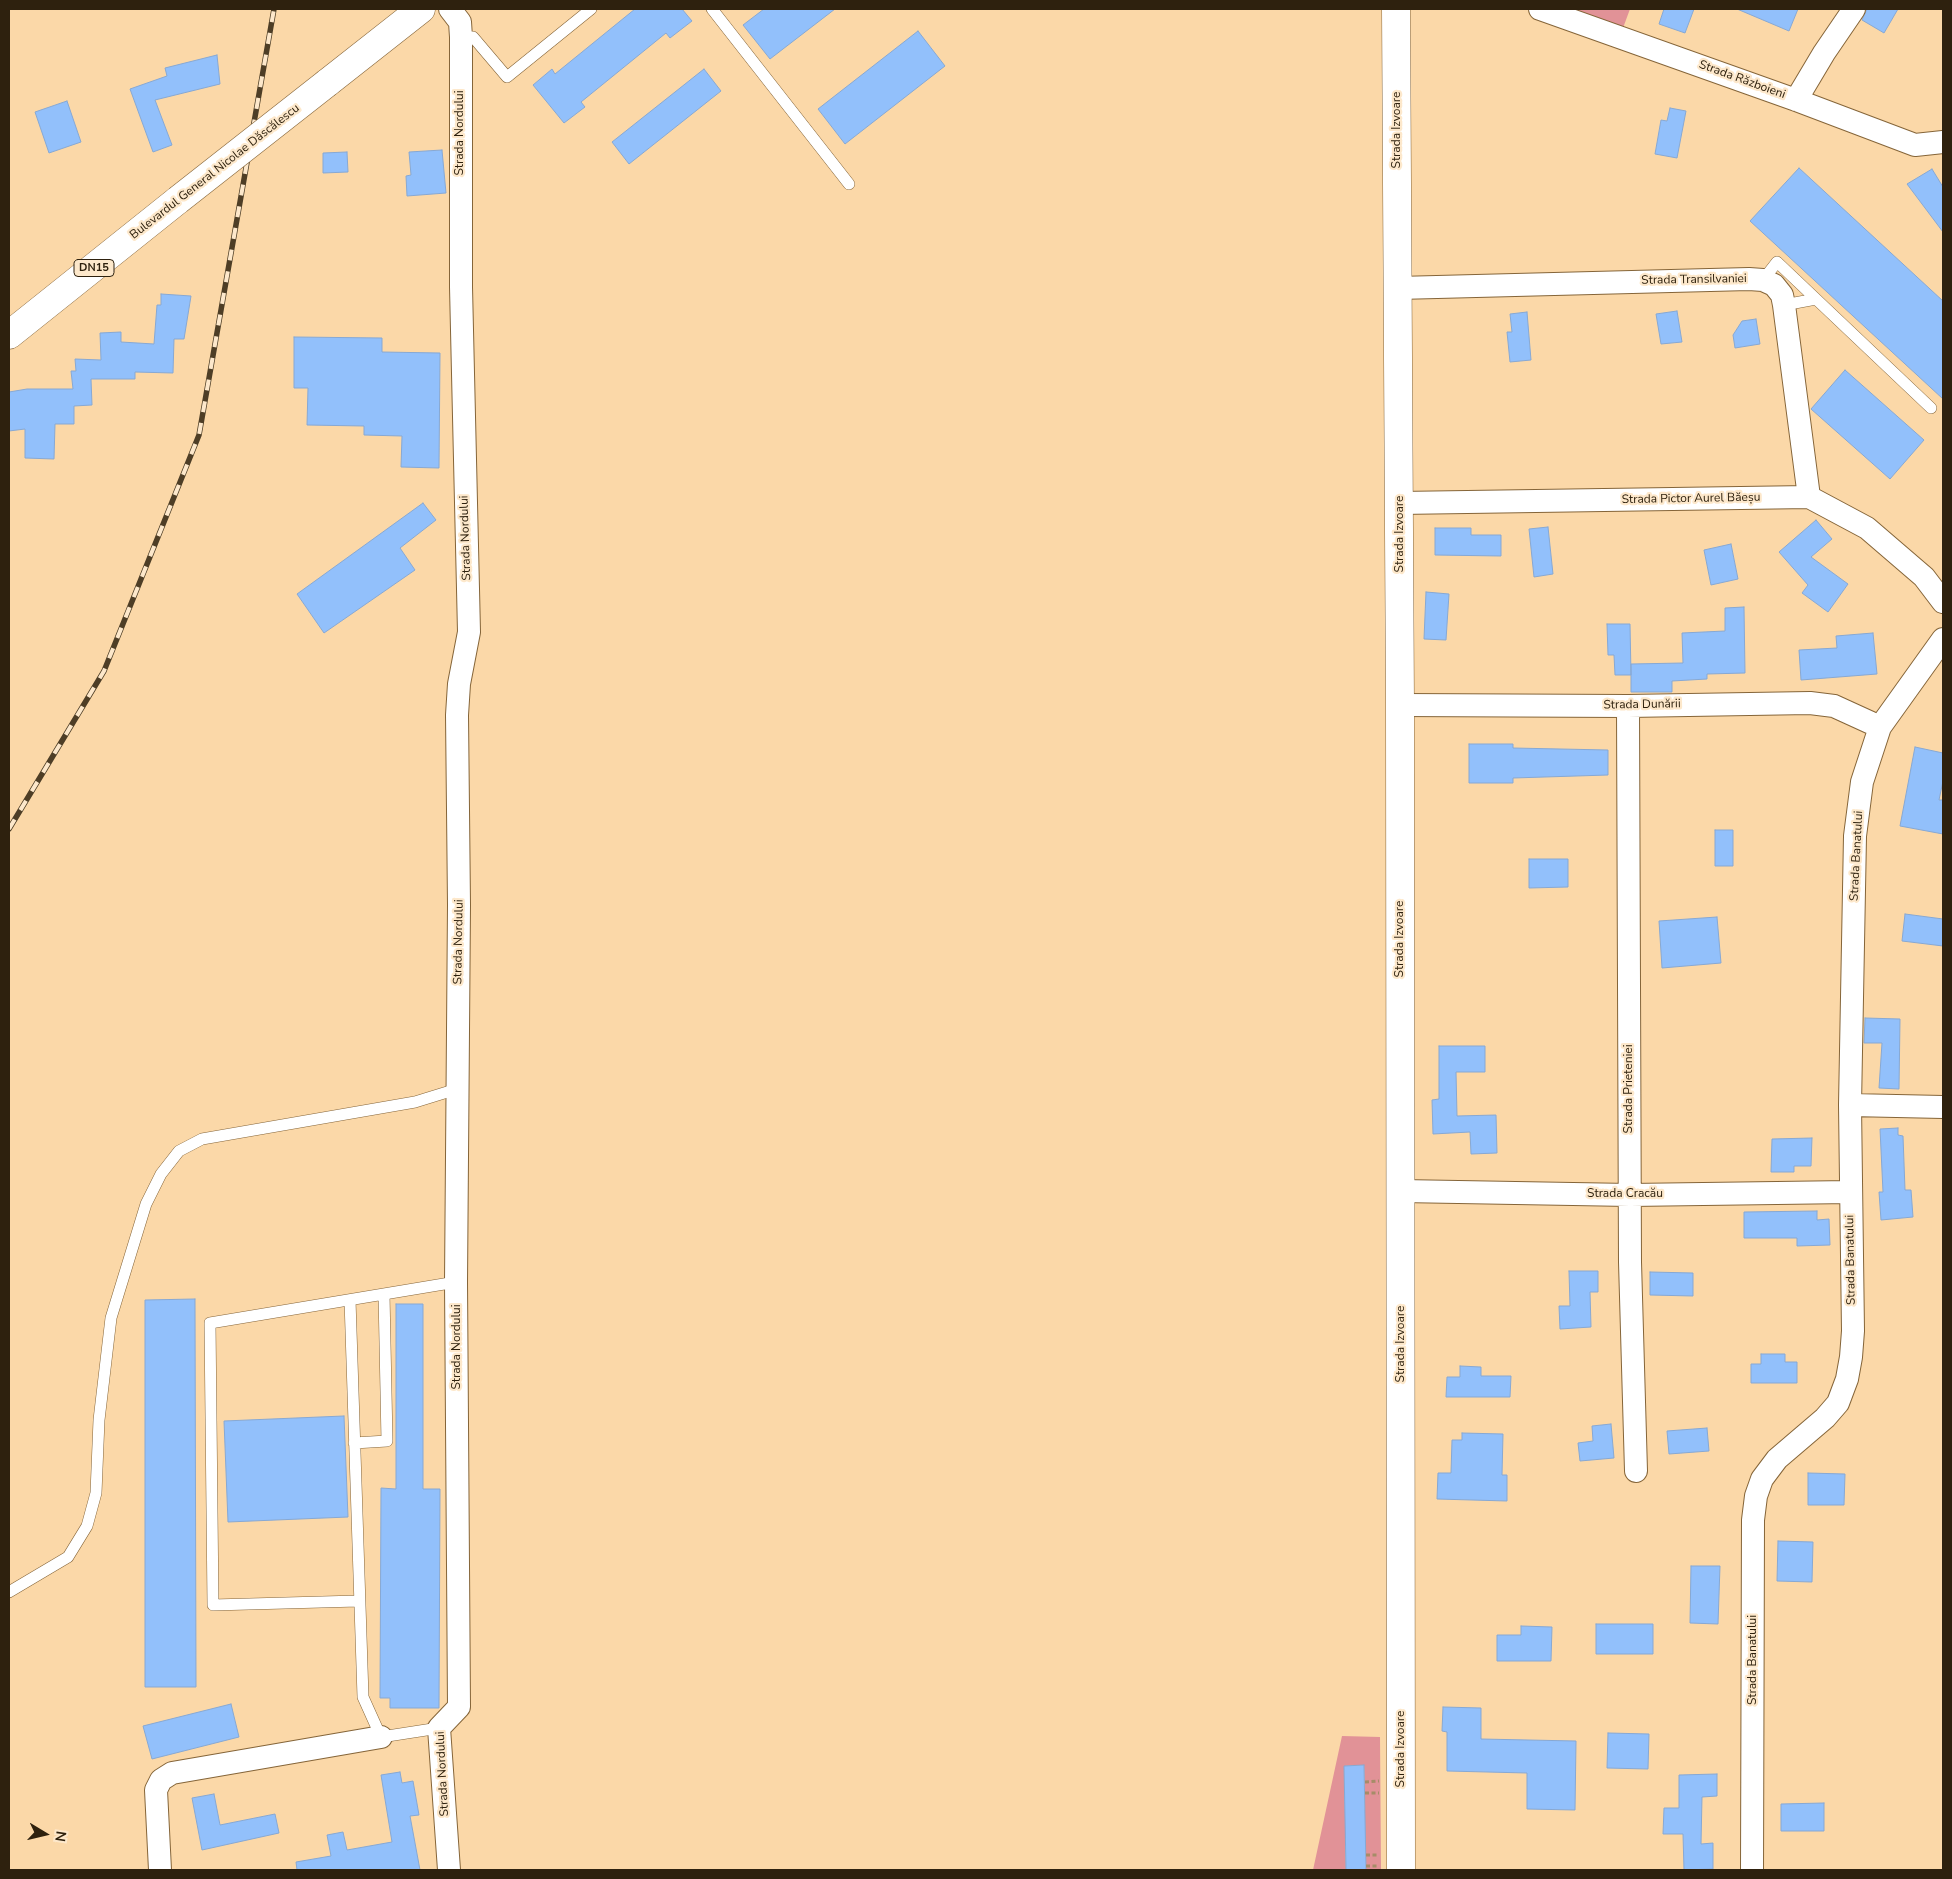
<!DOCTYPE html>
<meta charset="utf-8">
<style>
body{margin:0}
#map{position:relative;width:1952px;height:1879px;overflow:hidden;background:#fbd8a8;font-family:"Nunito Sans",sans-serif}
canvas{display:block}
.frame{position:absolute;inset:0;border:10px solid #2e210e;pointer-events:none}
.north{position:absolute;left:20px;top:1809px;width:50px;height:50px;-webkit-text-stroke:4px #fde8cb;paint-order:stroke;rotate:99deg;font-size:14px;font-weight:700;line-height:20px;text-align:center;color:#2e210e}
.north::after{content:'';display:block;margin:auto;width:18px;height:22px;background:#2e210e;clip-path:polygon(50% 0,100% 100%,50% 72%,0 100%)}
</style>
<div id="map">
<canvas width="1952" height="1879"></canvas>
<div class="frame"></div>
<div class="north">N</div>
</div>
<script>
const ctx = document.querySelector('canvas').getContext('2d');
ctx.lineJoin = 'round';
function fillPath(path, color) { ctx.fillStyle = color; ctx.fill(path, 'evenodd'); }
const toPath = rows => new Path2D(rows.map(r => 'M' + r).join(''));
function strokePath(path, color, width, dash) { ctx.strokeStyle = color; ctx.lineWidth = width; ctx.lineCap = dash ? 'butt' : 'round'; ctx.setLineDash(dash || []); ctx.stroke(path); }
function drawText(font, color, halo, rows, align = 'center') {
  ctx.font = font + ' "Nunito Sans",sans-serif'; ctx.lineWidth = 4.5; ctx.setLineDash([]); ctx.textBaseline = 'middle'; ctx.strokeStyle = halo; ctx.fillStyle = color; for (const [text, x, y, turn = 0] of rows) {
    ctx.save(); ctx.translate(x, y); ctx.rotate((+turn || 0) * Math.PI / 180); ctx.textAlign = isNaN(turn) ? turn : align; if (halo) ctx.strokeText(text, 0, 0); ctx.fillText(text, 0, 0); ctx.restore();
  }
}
const green = toPath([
 [1572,9,1630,9,1623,28],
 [1342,1736,1380,1737,1381,1870,1366,1870,1365,1838,1345,1839,1346,1870,1313,1870],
 [1364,1765,1365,1810,1345,1810,1344,1766]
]);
const building = toPath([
 [635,9,682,9,692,21,670,38,666,33,581,102,585,107,564,123,533,85,552,69,555,74,635,9],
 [764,9,835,9,770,59,743,25,764,9],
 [1664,9,1694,9,1685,33,1659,24,1664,9],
 [1737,9,1798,9,1789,31,1737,9],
 [1867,9,1898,9,1884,33,1862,20,1867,9],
 [918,31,945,66,845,144,818,109,918,31],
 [217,55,220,84,155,100,172,145,153,152,130,89,167,76,165,68,217,55],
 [704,69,721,91,629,164,612,142,704,69],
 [67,101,81,142,49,153,35,112,67,101],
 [1670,108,1686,111,1677,158,1655,154,1661,120,1667,121,1670,108],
 [442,150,446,193,407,196,406,176,411,175,409,152,442,150],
 [347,152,348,172,323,173,323,153,347,152],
 [1799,168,1943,301,1943,399,1750,221,1799,168],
 [1932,169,1943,187,1943,232,1907,184,1932,169],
 [161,294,191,296,184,339,174,339,173,373,135,372,135,379,91,379,92,405,74,406,74,424,55,424,54,459,25,458,25,429,9,431,9,392,27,389,73,389,71,371,76,371,75,359,101,360,100,333,121,332,121,342,154,344,157,305,161,305,161,294],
 [1677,311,1682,342,1661,344,1656,314,1677,311],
 [1527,312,1531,360,1510,362,1507,332,1512,332,1510,314,1527,312],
 [1756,319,1760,344,1735,348,1733,335,1742,321,1756,319],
 [294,337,382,338,382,352,440,353,439,468,401,467,402,436,364,435,364,426,307,425,308,388,294,388,294,337],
 [1845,370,1924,440,1890,479,1811,409,1845,370],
 [423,503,436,520,400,548,415,570,324,633,297,594,423,503],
 [1816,520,1832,539,1811,557,1848,584,1828,612,1802,593,1808,585,1779,552,1816,520],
 [1548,527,1553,574,1534,577,1529,529,1548,527],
 [1435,528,1471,528,1471,535,1501,535,1501,556,1435,555,1435,528],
 [1731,544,1738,579,1711,585,1704,550,1731,544],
 [1426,592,1449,594,1446,640,1424,639,1426,592],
 [1744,607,1745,673,1707,674,1707,679,1672,681,1672,692,1631,692,1631,664,1683,663,1682,633,1725,631,1725,608,1744,607],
 [1607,624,1630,624,1631,675,1615,675,1614,655,1608,655,1607,624],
 [1873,633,1877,674,1801,680,1799,650,1837,648,1836,636,1873,633],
 [1469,744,1513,744,1513,748,1608,750,1608,775,1513,778,1513,783,1469,783,1469,744],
 [1915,747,1943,753,1943,781,1939,800,1943,800,1943,834,1900,826,1915,747],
 [1715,830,1733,830,1733,866,1715,866,1715,830],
 [1529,859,1568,859,1568,887,1529,888,1529,859],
 [1905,914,1943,919,1943,946,1902,941,1905,914],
 [1717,917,1721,963,1662,968,1659,921,1717,917],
 [1865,1018,1900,1019,1899,1089,1879,1088,1882,1043,1864,1043,1865,1018],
 [1439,1046,1485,1046,1485,1072,1456,1072,1457,1116,1496,1115,1497,1153,1471,1154,1470,1132,1433,1134,1432,1100,1439,1099,1439,1046],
 [1898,1128,1898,1135,1903,1136,1905,1190,1911,1190,1913,1217,1881,1220,1879,1192,1883,1192,1880,1129,1898,1128],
 [1812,1138,1811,1166,1794,1166,1794,1172,1771,1172,1772,1139,1812,1138],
 [1817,1211,1817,1220,1829,1219,1830,1245,1797,1246,1797,1238,1744,1238,1744,1212,1817,1211],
 [1569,1271,1598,1271,1598,1292,1590,1292,1591,1327,1560,1329,1559,1306,1570,1306,1569,1271],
 [1650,1272,1693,1273,1693,1296,1650,1295,1650,1272],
 [195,1299,196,1687,145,1687,145,1300,195,1299],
 [396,1304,423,1304,423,1489,440,1489,439,1708,390,1708,390,1698,380,1698,381,1488,396,1489,396,1304],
 [1761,1354,1785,1354,1785,1362,1797,1362,1797,1383,1751,1383,1751,1364,1761,1364,1761,1354],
 [1460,1366,1481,1367,1481,1376,1511,1376,1510,1397,1446,1397,1447,1377,1460,1377,1460,1366],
 [344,1416,348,1517,228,1522,224,1421,344,1416],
 [1611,1424,1614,1458,1580,1461,1578,1443,1593,1441,1592,1426,1611,1424],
 [1707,1428,1709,1451,1669,1454,1667,1431,1707,1428],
 [1462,1433,1503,1434,1502,1475,1507,1475,1507,1501,1437,1499,1438,1473,1451,1473,1452,1440,1462,1440,1462,1433],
 [1808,1473,1845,1474,1844,1505,1808,1505,1808,1473],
 [1778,1541,1813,1542,1812,1582,1777,1581,1778,1541],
 [1691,1566,1720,1566,1718,1624,1690,1623,1691,1566],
 [1596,1624,1653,1624,1653,1654,1596,1654,1596,1624],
 [1521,1626,1552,1627,1551,1661,1497,1661,1497,1635,1521,1635,1521,1626],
 [231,1704,239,1737,152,1759,143,1726,231,1704],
 [1443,1707,1481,1708,1481,1739,1576,1741,1575,1810,1527,1809,1527,1773,1447,1771,1447,1732,1442,1731,1443,1707],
 [1608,1733,1649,1734,1648,1769,1607,1768,1608,1733],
 [1364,1765,1366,1870,1346,1870,1344,1766,1364,1765],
 [400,1772,402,1783,413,1781,419,1815,410,1816,420,1870,297,1870,296,1862,331,1856,327,1835,343,1832,347,1850,392,1842,381,1775,400,1772],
 [1717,1774,1717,1796,1702,1797,1701,1844,1713,1843,1713,1869,1684,1870,1683,1834,1663,1834,1664,1808,1679,1808,1679,1775,1717,1774],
 [214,1794,220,1825,275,1814,279,1833,202,1850,192,1798,214,1794],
 [1824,1803,1824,1831,1781,1831,1781,1804,1824,1803]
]);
const path = toPath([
 [1365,1782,1379,1781],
 [1365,1793,1379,1793],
 [1366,1855,1378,1855],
 [1366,1866,1378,1866]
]);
const lane = toPath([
 [712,9,849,184],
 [461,37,473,37,507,77,591,9],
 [1763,280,1777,262,1816,299],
 [1784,305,1816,299,1931,408],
 [350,1300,363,1697,381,1737,439,1728],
 [354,1443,387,1441,384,1294],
 [9,1592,68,1557,87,1526,96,1493,99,1420,111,1318,146,1204,161,1174,179,1151,202,1139,415,1102,457,1089],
 [358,1601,213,1605,210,1323,456,1282]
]);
const street = toPath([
 [1540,9,1796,100,1915,145,1943,142],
 [1796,100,1824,53,1854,9],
 [1398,288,1749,279,1763,280,1774,285,1782,295,1784,305,1809,497],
 [1399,503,1809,497,1867,528,1924,577,1943,602],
 [1400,705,1628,706,1810,703,1834,706,1880,727],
 [1628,706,1630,1262,1636,1471],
 [1850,1105,1943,1107],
 [1401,1191,1630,1195,1850,1192],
 [160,1870,156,1790,161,1780,172,1773,381,1737],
 [449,1870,439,1728,459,1707,456,1282,459,905,457,715,459,684,469,632,461,287,461,37,460,22,450,9],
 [1752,1870,1753,1520,1756,1496,1762,1479,1777,1459,1825,1418,1838,1403,1847,1379,1851,1357,1853,1331,1850,1105,1855,836,1862,782,1880,727,1943,639]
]);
const secondary = toPath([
 [1396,9,1400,705,1401,1870]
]);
const primary = toPath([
 [327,83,421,9],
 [9,335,178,200]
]);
const rail = toPath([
 [9,829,104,671,199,435,274,9]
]);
const primaryBridge = toPath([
 [178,200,327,83]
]);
const shields = [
 [94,268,40]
];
const shieldNames = [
 ["DN15",94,268]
];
const streetNames = [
 ["Strada Războieni",1742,80,20],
 ["Strada Izvoare",1397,130,-90],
 ["Strada Nordului",460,133,-90],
 ["Bulevardul General Nicolae Dăscălescu",215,172,-38],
 ["Strada Transilvaniei",1694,280,-1],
 ["Strada Pictor Aurel Băeșu",1691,499,-1],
 ["Strada Izvoare",1400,534,-90],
 ["Strada Nordului",466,538,-92],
 ["Strada Dunării",1642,705,-1],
 ["Strada Banatului",1857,856,-87],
 ["Strada Izvoare",1400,939,-90],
 ["Strada Nordului",459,942,-89],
 ["Strada Prieteniei",1629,1089,-90],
 ["Strada Cracău",1625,1194],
 ["Strada Banatului",1851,1260,-91],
 ["Strada Izvoare",1401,1344,-90],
 ["Strada Nordului",457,1347,-90],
 ["Strada Banatului",1753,1660,-90],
 ["Strada Izvoare",1401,1749,-90],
 ["Strada Nordului",443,1774,-93]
];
fillPath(green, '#e19297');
fillPath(building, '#92c0fb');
strokePath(building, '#87a8d3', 1);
strokePath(lane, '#856539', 12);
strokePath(street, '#856539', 24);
strokePath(secondary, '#856539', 29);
strokePath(primary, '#856539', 29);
strokePath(path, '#a68c68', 3, [4, 2.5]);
strokePath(lane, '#fff', 11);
strokePath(street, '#fff', 22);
strokePath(secondary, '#fff', 28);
strokePath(primary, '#fff', 28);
strokePath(rail, '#4e3e26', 5.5);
strokePath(rail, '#fde8cb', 4, [11]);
strokePath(primaryBridge, '#856539', 29, []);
strokePath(primaryBridge, '#fff', 28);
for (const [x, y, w] of shields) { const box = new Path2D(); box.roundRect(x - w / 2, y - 8.5, w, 17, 4); ctx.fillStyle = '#fde8cb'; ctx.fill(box); strokePath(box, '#2e210e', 1); }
drawText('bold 11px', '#2e210e', null, shieldNames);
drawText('12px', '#2e210e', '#fde8cb', streetNames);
</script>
